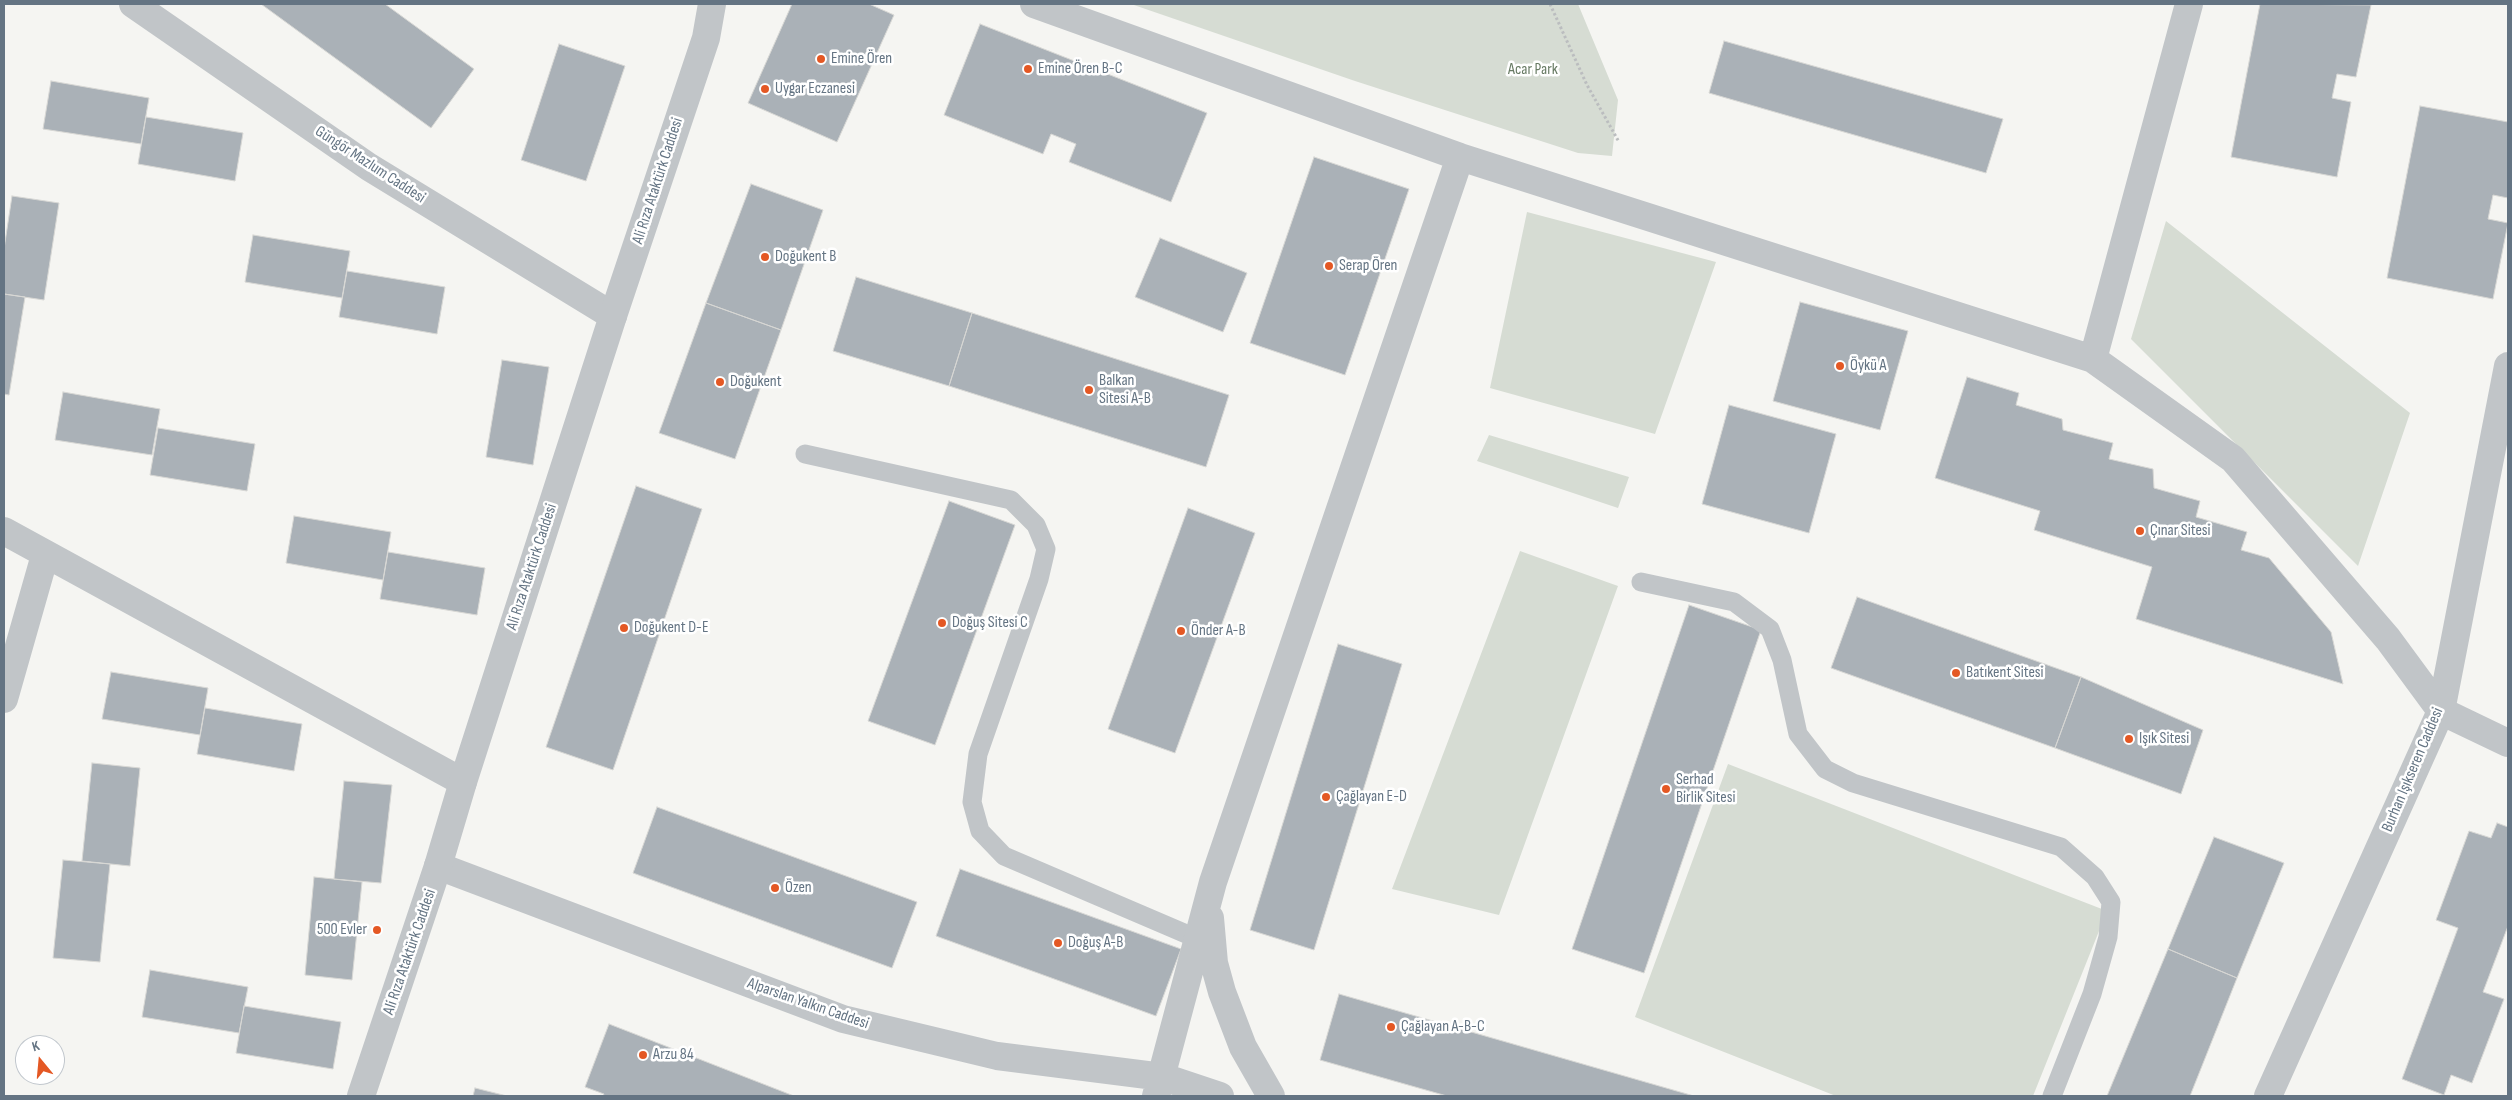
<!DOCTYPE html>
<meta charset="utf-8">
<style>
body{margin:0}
#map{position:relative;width:2512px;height:1100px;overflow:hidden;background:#f5f5f2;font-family:"Sofia Sans Condensed",sans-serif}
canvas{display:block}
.frame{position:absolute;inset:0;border:5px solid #647483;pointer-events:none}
.north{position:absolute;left:15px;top:1035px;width:50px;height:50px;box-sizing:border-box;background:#fff;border:1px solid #c1c7cd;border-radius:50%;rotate:343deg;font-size:14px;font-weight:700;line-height:20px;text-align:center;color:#647483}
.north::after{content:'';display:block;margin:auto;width:18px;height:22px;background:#e45824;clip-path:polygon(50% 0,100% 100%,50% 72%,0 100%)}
</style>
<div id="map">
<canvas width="2512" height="1100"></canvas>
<div class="frame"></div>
<div class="north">K</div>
</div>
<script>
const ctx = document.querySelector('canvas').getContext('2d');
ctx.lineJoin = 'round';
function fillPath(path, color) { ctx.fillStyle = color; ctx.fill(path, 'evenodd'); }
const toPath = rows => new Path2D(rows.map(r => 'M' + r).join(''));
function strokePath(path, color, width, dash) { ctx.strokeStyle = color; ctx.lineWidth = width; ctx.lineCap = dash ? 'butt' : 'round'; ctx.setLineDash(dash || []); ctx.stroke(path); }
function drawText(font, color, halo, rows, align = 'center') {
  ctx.font = font + ' "Sofia Sans Condensed",sans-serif'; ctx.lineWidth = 5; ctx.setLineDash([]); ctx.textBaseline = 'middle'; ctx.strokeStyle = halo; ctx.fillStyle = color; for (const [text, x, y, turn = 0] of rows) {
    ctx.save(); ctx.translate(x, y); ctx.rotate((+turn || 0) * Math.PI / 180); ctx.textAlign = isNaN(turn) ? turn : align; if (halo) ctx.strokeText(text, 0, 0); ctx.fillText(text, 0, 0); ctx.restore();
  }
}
const green = toPath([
 [1131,4,1578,4,1618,100,1612,156,1578,153,1355,81],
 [1527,212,1716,262,1655,434,1490,388],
 [2166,221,2410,413,2358,566,2131,339],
 [1489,435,1629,477,1618,508,1477,461],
 [1520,551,1618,586,1499,915,1392,889],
 [1728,764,2107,911,2033,1096,1836,1096,1635,1017]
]);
const building = toPath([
 [261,4,385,4,474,69,431,128,261,4],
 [792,4,869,4,894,15,837,142,748,103,792,4],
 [2260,4,2371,5,2356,77,2337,74,2332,98,2351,102,2337,177,2231,157,2260,4],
 [980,24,1207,113,1171,202,1069,162,1076,144,1051,134,1043,154,944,115,980,24],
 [1724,41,2003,119,1986,173,1709,93,1724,41],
 [559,44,625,66,586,181,521,160,559,44],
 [51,81,149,98,141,144,43,129,51,81],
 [2420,106,2508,122,2508,198,2493,195,2488,219,2508,223,2493,299,2387,278,2420,106],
 [146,117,243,133,235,181,138,164,146,117],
 [1314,157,1409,189,1345,375,1250,343,1314,157],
 [751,184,823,210,781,330,706,303,751,184],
 [12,196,59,203,44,300,4,294,4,249,12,196],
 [253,235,350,251,342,298,245,282,253,235],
 [1160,238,1247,273,1223,332,1135,297,1160,238],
 [347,271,445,287,437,334,339,317,347,271],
 [856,277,972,313,949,386,833,351,856,277],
 [4,294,25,297,9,395,4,394,4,294],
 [1800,302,1908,331,1880,430,1773,401,1800,302],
 [706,303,781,330,735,459,659,433,706,303],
 [972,313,1229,395,1206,467,949,386,972,313],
 [502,360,549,367,533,465,486,457,502,360],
 [1967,377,2019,393,2016,405,2062,419,2063,430,2113,443,2109,459,2153,469,2154,488,2200,501,2196,517,2247,532,2241,550,2269,558,2331,632,2343,684,2136,619,2152,567,2034,530,2040,511,1935,478,1967,377],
 [63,392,160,409,152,455,55,440,63,392],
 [1729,405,1836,434,1809,533,1702,504,1729,405],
 [158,428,255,444,247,491,150,475,158,428],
 [636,486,702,509,613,770,546,747,636,486],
 [949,501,1015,525,935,745,868,721,949,501],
 [1188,508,1255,533,1175,753,1108,729,1188,508],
 [294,516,391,532,383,580,286,563,294,516],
 [388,552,485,568,477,615,380,599,388,552],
 [1857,597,2081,677,2055,748,1831,668,1857,597],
 [1689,605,1761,630,1644,973,1572,949,1689,605],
 [1338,644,1402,664,1314,950,1250,930,1338,644],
 [111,672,208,688,200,735,102,719,111,672],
 [2081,677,2203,730,2181,794,2055,748,2081,677],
 [205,708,302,724,294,771,197,754,205,708],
 [92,763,140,768,130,866,82,861,92,763],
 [344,781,392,785,381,883,334,879,344,781],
 [657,807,917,902,892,968,633,873,657,807],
 [2497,823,2508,827,2508,926,2483,992,2504,999,2472,1083,2451,1075,2444,1095,2402,1079,2458,928,2436,920,2469,831,2491,838,2497,823],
 [2214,837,2284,863,2237,978,2168,949,2214,837],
 [63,860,110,864,100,962,53,958,63,860],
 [960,869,1181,949,1156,1016,936,936,960,869],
 [314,877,362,882,352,980,305,975,314,877],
 [2168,949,2237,978,2190,1096,2107,1096,2168,949],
 [150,970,248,987,239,1033,142,1017,150,970],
 [1339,994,1694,1096,1447,1096,1320,1060,1339,994],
 [244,1006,341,1022,333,1069,236,1053,244,1006],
 [609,1024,794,1096,603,1096,604,1094,585,1087,609,1024],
 [475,1088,507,1096,473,1096,475,1088]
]);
const path = toPath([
 [1550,4,1587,85,1619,142]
]);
const service = toPath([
 [805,454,1011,500,1036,525,1046,549,1039,579,978,754,972,802,980,831,1004,856,1198,939],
 [1641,582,1734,602,1770,629,1782,660,1798,734,1825,769,1853,783,2061,847,2095,877,2111,902,2108,937,2092,994,2052,1096]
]);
const minor = toPath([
 [133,4,369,167,613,316],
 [1034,4,1460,157,2093,359,2233,459,2388,639,2441,711,2508,743],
 [2093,359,2189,4],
 [4,531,463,782],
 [4,699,45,555],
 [438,866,843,1019,997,1056,1163,1077,1220,1096],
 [1210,918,1214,963,1222,992,1243,1047,1271,1096],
 [1156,1096,1213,882,1460,157],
 [2268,1096,2441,711,2508,366]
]);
const tertiary = toPath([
 [361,1096,438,866,463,782,613,316,706,38,712,4]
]);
const markers = [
 [821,59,5,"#e45824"],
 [1028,69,5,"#e45824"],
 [765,89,5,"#e45824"],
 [765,257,5,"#e45824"],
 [1329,266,5,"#e45824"],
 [1840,366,5,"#e45824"],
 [720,382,5,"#e45824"],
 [1089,390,5,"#e45824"],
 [2140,531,5,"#e45824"],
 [942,623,5,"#e45824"],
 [624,628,5,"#e45824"],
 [1181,631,5,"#e45824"],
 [1956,673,5,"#e45824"],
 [2129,739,5,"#e45824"],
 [1666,789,5,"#e45824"],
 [1326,797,5,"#e45824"],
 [775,888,5,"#e45824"],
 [377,930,5,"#e45824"],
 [1058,943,5,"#e45824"],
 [1391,1027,5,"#e45824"],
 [643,1055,5,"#e45824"]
];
const poiNames = [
 ["Emine Ören",831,59],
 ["Emine Ören B-C",1038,69],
 ["Uygar Eczanesi",775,89],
 ["Doğukent B",775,257],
 ["Serap Ören",1339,266],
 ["Öykü A",1850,366],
 ["Balkan",1099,381],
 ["Sitesi A-B",1099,399],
 ["Doğukent",730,382],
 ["Çınar Sitesi",2150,531],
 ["Doğuş Sitesi C",952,623],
 ["Doğukent D-E",634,628],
 ["Önder A-B",1191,631],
 ["Batıkent Sitesi",1966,673],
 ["Işık Sitesi",2139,739],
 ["Serhad",1676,780],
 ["Birlik Sitesi",1676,798],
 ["Çağlayan E-D",1336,797],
 ["Özen",785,888],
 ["500 Evler",367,930,"right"],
 ["Doğuş A-B",1068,943],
 ["Çağlayan A-B-C",1401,1027],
 ["Arzu 84",653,1055]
];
const parkNames = [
 ["Acar Park",1533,70]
];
const streetNames = [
 ["Güngör Mazlum Caddesi",370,165,33],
 ["Ali Rıza Ataktürk Caddesi",658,181,-72],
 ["Ali Rıza Ataktürk Caddesi",532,567,-72],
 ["Burhan Işıkseren Caddesi",2413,770,-67],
 ["Ali Rıza Ataktürk Caddesi",410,952,-71],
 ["Alparslan Yalkın Caddesi",808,1004,19]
];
fillPath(green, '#d6dcd3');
fillPath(building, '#aab1b7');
strokePath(building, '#d7d7d4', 1);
strokePath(path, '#bbbdbf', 3, [2.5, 2.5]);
strokePath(service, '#c1c5c8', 19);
strokePath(minor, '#c1c5c8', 28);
strokePath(tertiary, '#c1c5c8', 28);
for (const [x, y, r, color] of markers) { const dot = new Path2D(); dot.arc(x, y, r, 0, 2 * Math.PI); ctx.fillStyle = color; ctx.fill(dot); strokePath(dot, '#fff', 2); }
drawText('16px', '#647483', '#fff', poiNames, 'left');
drawText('16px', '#677a63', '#fff', parkNames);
drawText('16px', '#647483', '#fff', streetNames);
</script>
